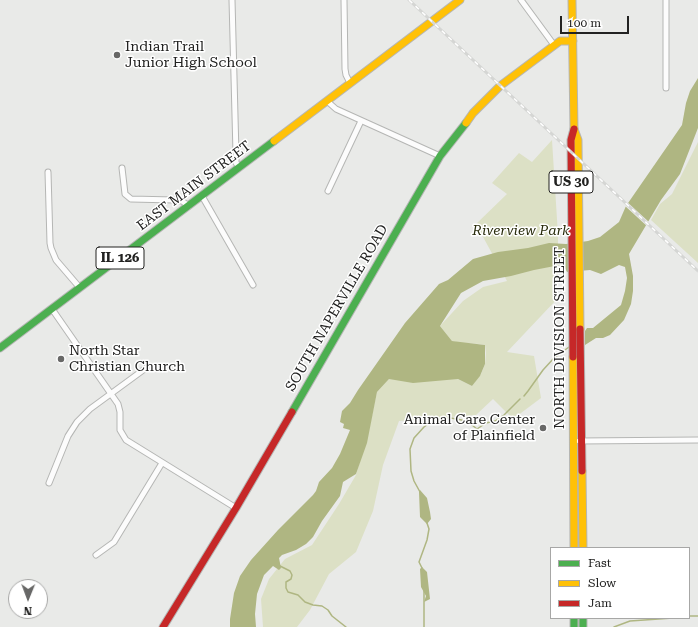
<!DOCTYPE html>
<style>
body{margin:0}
#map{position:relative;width:698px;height:627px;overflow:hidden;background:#e9eae8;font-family:"Roboto Serif",serif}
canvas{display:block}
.legend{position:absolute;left:550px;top:547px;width:140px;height:72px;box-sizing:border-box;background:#fff;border:1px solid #a7a7a6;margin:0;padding:5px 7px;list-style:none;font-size:12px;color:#222221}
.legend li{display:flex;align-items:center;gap:8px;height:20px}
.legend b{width:20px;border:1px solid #a7a7a6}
.north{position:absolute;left:8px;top:579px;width:40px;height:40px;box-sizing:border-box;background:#fff;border:1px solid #a7a7a6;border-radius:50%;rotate:181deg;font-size:11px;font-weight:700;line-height:16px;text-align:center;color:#222221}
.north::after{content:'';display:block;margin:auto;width:14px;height:18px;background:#686867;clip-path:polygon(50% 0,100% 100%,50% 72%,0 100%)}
.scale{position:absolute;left:560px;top:16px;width:69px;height:18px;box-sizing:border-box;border:2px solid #222221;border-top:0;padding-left:5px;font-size:12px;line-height:14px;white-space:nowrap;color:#222221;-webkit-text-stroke:3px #fff;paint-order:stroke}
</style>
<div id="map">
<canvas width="698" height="627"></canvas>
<ul class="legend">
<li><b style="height:5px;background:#4caf50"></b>Fast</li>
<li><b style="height:5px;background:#ffc107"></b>Slow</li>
<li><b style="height:5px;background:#c62828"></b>Jam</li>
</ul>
<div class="north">N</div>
<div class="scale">100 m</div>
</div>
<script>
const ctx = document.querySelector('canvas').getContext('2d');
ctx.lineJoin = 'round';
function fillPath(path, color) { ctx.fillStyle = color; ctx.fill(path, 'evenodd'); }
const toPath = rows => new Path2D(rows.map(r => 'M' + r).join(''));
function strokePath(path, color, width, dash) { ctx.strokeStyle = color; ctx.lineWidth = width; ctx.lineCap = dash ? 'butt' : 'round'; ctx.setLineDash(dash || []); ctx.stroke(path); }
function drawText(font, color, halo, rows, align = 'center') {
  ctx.font = font + ' "Roboto Serif",serif'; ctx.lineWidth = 3; ctx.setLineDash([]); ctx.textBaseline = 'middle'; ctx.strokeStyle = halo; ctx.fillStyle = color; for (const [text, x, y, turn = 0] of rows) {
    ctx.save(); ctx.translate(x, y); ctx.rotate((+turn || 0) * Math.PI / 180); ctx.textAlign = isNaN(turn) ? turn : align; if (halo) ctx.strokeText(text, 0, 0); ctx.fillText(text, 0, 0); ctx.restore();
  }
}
const green = toPath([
 [552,140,558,235,558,298,507,352,534,356,541,398,513,419,493,399,476,415,399,421,383,465,373,511,356,552,329,574,310,610,297,627,263,627,261,599,269,579,285,559,312,545,339,504,356,475,368,434,377,392,389,379,458,379,472,386,481,374,485,364,486,353,485,345,479,344,460,343,452,341,440,326,463,301,483,287,507,281,476,224,507,194,492,183,519,153,532,162],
 [698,142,698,263,651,220,660,204,672,194]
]);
const water = toPath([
 [698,78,698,128,680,174,661,200,629,254,633,276,633,291,631,304,624,320,610,335,603,338,596,338,585,345,585,331,587,328,593,328,621,305,625,291,627,278,625,267,619,265,601,274,590,270,567,272,564,266,560,265,534,270,511,276,483,281,461,293,440,326,452,341,485,345,485,364,480,376,472,386,458,379,413,383,389,379,377,392,367,443,356,474,343,482,340,496,322,521,313,537,306,544,296,550,282,555,279,558,281,568,279,570,273,566,264,575,257,594,255,614,256,627,230,627,230,619,234,593,240,576,251,560,278,530,313,495,316,491,319,482,332,468,340,454,350,430,343,428,344,424,340,422,342,411,350,403,358,390,405,323,439,284,448,280,473,259,498,252,528,248,549,243,566,244,588,241,600,237,619,222,626,206,682,125,686,103,690,91],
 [420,490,427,498,430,512,431,519,427,524,420,517,419,492],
 [422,567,427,572,430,599,424,602,426,596,421,587,420,569]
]);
const pier = toPath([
 [626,201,650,223,648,227,624,205]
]);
const stream = toPath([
 [524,396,528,391,543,370,554,358,569,347],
 [420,492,414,481,411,471,410,449,414,438,424,427,431,422,440,419,451,418,467,421,477,429,486,423,495,421,504,415,520,399],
 [280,566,290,571,292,575,291,579,286,582,286,588,288,592,298,595,305,602,313,605,322,606,328,610,332,616,346,627],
 [422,568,419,562,427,540,429,529,427,523],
 [424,590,424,627],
 [689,616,698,616],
 [614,627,630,621,673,618]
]);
const street = toPath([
 [232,0,236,154,236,163,240,167],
 [344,0,345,69,346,75,350,83],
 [521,0,554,45],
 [666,88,666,0],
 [327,101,336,109,440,156],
 [122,168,125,194,131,199,174,200,182,201,189,206],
 [48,172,50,243,51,248,56,260,80,288],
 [328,191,361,121],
 [202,196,253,285],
 [52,309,118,404,120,412,120,430,126,440,236,508],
 [579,441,698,440],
 [49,483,68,436,77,422,90,409,146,368],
 [96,555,114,542,162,463]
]);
const fast = toPath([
 [0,348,274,141],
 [292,412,440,156,466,123],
 [574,618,574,627],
 [583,618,583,627]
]);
const slow = toPath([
 [572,0,574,129,578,140,580,329],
 [466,123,473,113,500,86,560,41,573,41],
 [274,141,460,0],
 [573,357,574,548],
 [582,471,583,548]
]);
const jam = toPath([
 [580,329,582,471],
 [573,357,571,140,574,129],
 [163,627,236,508,292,412]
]);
const rail = toPath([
 [409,0,698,271]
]);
const markers = [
 [117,55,4,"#686867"],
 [61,359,4,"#686867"],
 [543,428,4,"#686867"]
];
const shields = [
 [571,182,44],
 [120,258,48]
];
const shieldNames = [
 ["US 30",571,182],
 ["IL 126",120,258]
];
const poiNames = [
 ["Indian Trail",125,47],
 ["Junior High School",125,63],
 ["North Star",69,351],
 ["Christian Church",69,367],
 ["Animal Care Center",535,420,"right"],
 ["of Plainfield",535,436,"right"]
];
const streetNames = [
 ["EAST MAIN STREET",194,186,-37],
 ["SOUTH NAPERVILLE ROAD",337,308,-60],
 ["NORTH DIVISION STREET",560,338,-90]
];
const parkNames = [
 ["Riverview Park",521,231]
];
fillPath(green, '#dce0c5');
fillPath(water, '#afb682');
fillPath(pier, '#e9eae8');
strokePath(stream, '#afb682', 1.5);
strokePath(street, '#b5b6b4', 7);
strokePath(fast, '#b5b6b4', 9);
strokePath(slow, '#b5b6b4', 9);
strokePath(jam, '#b5b6b4', 9);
strokePath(street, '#fcfcfc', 5);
strokePath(fast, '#4caf50', 7);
strokePath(slow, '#ffc107', 7);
strokePath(jam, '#c62828', 7);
strokePath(rail, '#d5d6d4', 3);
strokePath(rail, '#fff', 1.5, [4.5]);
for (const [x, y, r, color] of markers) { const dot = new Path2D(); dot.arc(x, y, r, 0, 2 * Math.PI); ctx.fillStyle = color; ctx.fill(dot); strokePath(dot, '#fff', 1.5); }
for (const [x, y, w] of shields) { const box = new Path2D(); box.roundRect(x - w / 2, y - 11, w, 22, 3); ctx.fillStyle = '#fff'; ctx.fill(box); strokePath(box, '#222221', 1); }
drawText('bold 13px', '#222221', null, shieldNames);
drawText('14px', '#222221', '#fff', poiNames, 'left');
drawText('14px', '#222221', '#fff', streetNames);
drawText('italic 14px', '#292c0c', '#fff', parkNames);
</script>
